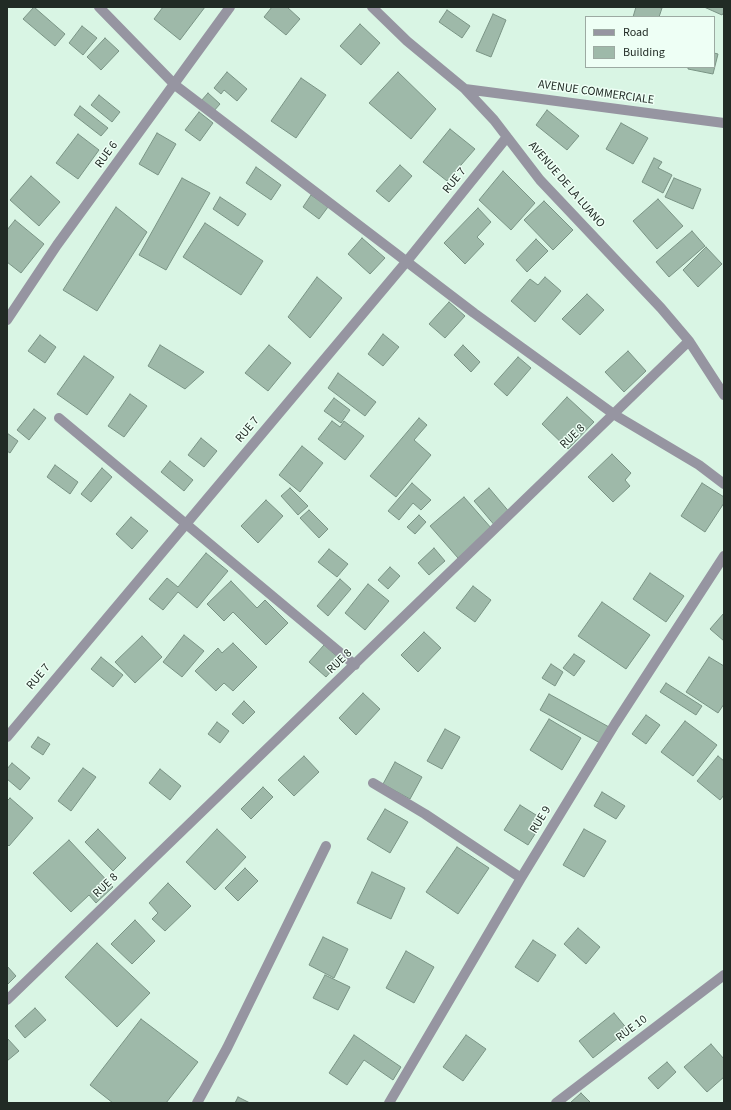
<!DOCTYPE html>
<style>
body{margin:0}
#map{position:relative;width:731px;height:1110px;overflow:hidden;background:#d9f5e4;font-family:"Source Sans 3",sans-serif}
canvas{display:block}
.frame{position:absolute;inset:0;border:8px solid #212b25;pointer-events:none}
.legend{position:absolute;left:585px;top:16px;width:130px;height:52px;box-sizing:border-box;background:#eefff5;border:1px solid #9caaa2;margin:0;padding:5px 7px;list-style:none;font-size:12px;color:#212b25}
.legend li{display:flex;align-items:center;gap:8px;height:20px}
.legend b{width:20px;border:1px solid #9caaa2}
</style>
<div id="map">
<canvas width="731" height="1110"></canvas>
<div class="frame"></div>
<ul class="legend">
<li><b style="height:5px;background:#9695a1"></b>Road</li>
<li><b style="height:11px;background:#9eb9a9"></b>Building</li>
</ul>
</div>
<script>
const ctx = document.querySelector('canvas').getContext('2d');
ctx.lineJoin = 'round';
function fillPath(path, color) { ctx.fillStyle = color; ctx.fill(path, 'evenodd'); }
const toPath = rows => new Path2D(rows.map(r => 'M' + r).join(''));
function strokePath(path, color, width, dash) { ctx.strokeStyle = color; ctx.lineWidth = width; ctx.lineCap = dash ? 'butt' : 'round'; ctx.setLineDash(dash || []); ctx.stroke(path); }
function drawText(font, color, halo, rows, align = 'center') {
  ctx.font = font + ' "Source Sans 3",sans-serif'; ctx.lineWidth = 3; ctx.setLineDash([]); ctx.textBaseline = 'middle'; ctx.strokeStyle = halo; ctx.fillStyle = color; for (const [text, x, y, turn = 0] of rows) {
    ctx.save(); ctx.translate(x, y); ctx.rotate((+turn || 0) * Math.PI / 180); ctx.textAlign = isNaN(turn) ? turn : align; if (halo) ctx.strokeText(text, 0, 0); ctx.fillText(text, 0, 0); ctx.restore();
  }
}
const building = toPath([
 [34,7,65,34,55,46,23,19,34,7],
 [163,7,205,7,180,40,154,19,163,7],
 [272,7,287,7,300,19,286,35,264,17,272,7],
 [636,7,657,7,662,8,659,17,633,17,636,7],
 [704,7,724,7,724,12,722,15,704,7],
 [447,10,470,26,462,38,439,22,447,10],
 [493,14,506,20,491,57,476,51,493,14],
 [360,24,380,43,361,65,340,46,360,24],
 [82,26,97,38,83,55,69,43,82,26],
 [105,38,119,51,101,70,87,57,105,38],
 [714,53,718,54,713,74,688,69,688,67,714,67,714,53],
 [227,72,247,89,237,101,224,90,221,94,214,88,227,72],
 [398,72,436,109,411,139,369,103,398,72],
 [301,78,326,95,296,138,271,121,301,78],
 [208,93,220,104,213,112,201,101,208,93],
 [99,95,120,112,112,122,91,105,99,95],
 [80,106,108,128,101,136,74,115,80,106],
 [547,110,579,136,567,150,536,125,547,110],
 [199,112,213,123,200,141,185,130,199,112],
 [621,123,648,138,633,164,606,149,621,123],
 [450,129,475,149,447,181,423,162,450,129],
 [157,133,176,144,158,175,139,164,157,133],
 [78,134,99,150,78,179,56,163,78,134],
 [654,158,662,162,658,168,672,175,663,193,642,182,654,158],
 [400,165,412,176,389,202,376,191,400,165],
 [256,167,281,185,271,200,246,183,256,167],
 [503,171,535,203,511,230,479,200,503,171],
 [31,176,60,202,39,226,10,200,31,176],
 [182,178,210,193,166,270,139,255,182,178],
 [674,178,701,189,693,209,665,197,674,178],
 [311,195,328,207,319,219,303,207,311,195],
 [220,197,246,214,238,226,213,209,220,197],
 [658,199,683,226,657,249,633,221,658,199],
 [544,201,573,230,553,250,524,220,544,201],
 [116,207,147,232,97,311,63,290,116,207],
 [478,208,491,222,477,237,484,244,465,264,444,243,478,208],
 [15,220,44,244,21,273,7,262,7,230,15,220],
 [205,223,263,261,241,295,183,257,205,223],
 [692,231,705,246,669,277,656,262,692,231],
 [362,238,385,258,370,274,348,254,362,238],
 [536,239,548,251,527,272,516,260,536,239],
 [706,247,722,264,698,287,683,270,706,247],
 [317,277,342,298,310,338,288,317,317,277],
 [545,277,561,291,535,322,511,301,530,279,538,285,545,277],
 [587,294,604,310,580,335,562,319,587,294],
 [449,302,465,316,445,338,429,324,449,302],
 [383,334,399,347,383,366,368,354,383,334],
 [40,335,56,347,45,363,28,351,40,335],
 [160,345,204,372,185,389,148,366,160,345],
 [269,345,291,363,268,391,245,373,269,345],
 [463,345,480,362,471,372,454,355,463,345],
 [628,351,646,371,624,392,605,372,628,351],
 [84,356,114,377,87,415,57,394,84,356],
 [518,357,531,368,507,396,494,384,518,357],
 [338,373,376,402,365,416,328,388,338,373],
 [130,394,147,406,124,437,108,426,130,394],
 [567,397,594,422,568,449,542,424,567,397],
 [334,398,350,410,341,423,324,411,334,398],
 [34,409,46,418,29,440,17,430,34,409],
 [419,418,427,425,414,440,431,455,396,497,370,476,419,418],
 [332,421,340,427,344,421,364,436,345,460,318,439,332,421],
 [7,433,18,441,10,453,7,451,7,433],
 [201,438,217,451,204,467,188,455,201,438],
 [302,446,323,463,300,492,279,475,302,446],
 [612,454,631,473,625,480,630,486,613,502,588,477,612,454],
 [170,461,193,480,184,491,161,472,170,461],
 [55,465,78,482,70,494,47,477,55,465],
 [102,468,112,477,91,502,81,494,102,468],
 [412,483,431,500,421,510,413,503,399,520,388,511,412,483],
 [702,483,724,497,724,503,705,532,681,516,702,483],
 [290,488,308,506,298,515,281,496,290,488],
 [489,488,511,514,496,527,474,501,489,488],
 [464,497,492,529,458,558,430,526,464,497],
 [266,500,283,516,258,543,241,526,266,500],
 [309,510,328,529,319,538,300,518,309,510],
 [419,515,426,522,415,534,407,527,419,515],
 [131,517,148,531,132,549,116,534,131,517],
 [434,548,445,561,429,575,418,563,434,548],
 [329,549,348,564,337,577,318,562,329,549],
 [206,553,228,571,197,608,178,592,163,610,149,599,167,578,178,587,206,553],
 [390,567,400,576,388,589,378,580,390,567],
 [650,573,684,596,666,622,633,599,650,573],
 [340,579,351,589,328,616,317,606,340,579],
 [231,581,257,608,265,600,288,623,266,645,233,612,224,621,207,604,231,581],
 [368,584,389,601,365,630,345,613,368,584],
 [473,586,491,600,475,622,456,608,473,586],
 [602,602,650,635,626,669,578,636,602,602],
 [724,613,724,641,710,629,724,613],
 [424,632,441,648,418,672,401,655,424,632],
 [184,635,204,651,182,677,163,662,184,635],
 [142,636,162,657,135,683,115,662,142,636],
 [233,643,257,667,233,691,224,683,216,691,195,671,218,648,222,653,233,643],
 [324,645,341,660,326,677,309,662,324,645],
 [574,654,585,661,574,676,563,668,574,654],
 [101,657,123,675,113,687,91,669,101,657],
 [709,657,724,666,724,704,718,713,686,692,709,657],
 [551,664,563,672,555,686,542,678,551,664],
 [666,683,702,706,696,715,660,692,666,683],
 [363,693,380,709,356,735,339,718,363,693],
 [549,694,609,727,600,743,540,710,549,694],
 [244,701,255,712,243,724,232,714,244,701],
 [646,715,660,725,646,744,632,734,646,715],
 [549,719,581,738,562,770,530,750,549,719],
 [685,721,717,745,693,776,661,752,685,721],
 [217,722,229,731,220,743,208,734,217,722],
 [445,729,460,737,442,769,427,761,445,729],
 [38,737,50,744,43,755,31,747,38,737],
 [304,756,319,772,294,796,278,780,304,756],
 [718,756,724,761,724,795,720,800,697,781,718,756],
 [395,762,422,777,410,799,383,784,395,762],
 [12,763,30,778,20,790,7,779,7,769,12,763],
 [83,768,96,777,71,811,58,801,83,768],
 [160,769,181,786,170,800,149,783,160,769],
 [263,787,273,797,251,819,241,809,263,787],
 [602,792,625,806,616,819,594,806,602,792],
 [10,798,33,818,9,846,7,844,7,801,10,798],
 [520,805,544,820,528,845,504,830,520,805],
 [385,809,408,822,390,853,367,839,385,809],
 [98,829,126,858,113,871,85,842,98,829],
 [217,829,246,857,215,890,186,862,217,829],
 [584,829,606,841,584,877,563,865,584,829],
 [69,840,113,887,96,903,89,895,71,912,33,873,69,840],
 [457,847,489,868,458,914,426,892,457,847],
 [245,868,258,881,238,901,225,888,245,868],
 [372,872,405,888,391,919,357,903,372,872],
 [168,883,191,906,165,931,152,919,158,913,149,903,168,883],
 [135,920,155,941,132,964,111,944,135,920],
 [578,928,600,947,586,964,564,944,578,928],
 [323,937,348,949,334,978,309,965,323,937],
 [533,940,556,955,538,982,515,967,533,940],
 [97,943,150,993,117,1027,65,977,97,943],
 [406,951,434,967,414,1003,386,988,406,951],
 [7,966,16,976,7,985,7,966],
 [325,975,350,987,338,1010,313,998,325,975],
 [35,1008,46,1020,25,1038,15,1026,35,1008],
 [614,1013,628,1030,593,1058,579,1041,614,1013],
 [141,1019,198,1062,166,1103,113,1103,90,1085,141,1019],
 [354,1035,401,1067,393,1080,364,1060,347,1085,329,1073,354,1035],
 [466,1035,486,1049,463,1081,443,1067,466,1035],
 [7,1038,19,1051,7,1061,7,1038],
 [711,1044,724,1059,724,1077,707,1092,684,1067,711,1044],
 [667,1062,676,1072,658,1089,648,1078,667,1062],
 [581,1093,591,1103,570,1103,581,1093],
 [238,1097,250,1103,235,1103,238,1097]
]);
const street = toPath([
 [99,7,175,85,474,313,615,415,699,465,724,484],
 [372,7,407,41,465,89,494,120,540,180,661,308,689,341,724,395],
 [465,89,724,123],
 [7,320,57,245,230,7],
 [59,418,355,665],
 [7,737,407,261,507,137],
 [373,783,425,814,521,878],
 [7,1000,689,341],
 [197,1103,227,1048,326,846],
 [389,1103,521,878,615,724,724,556],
 [556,1103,724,975]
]);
const streetNames = [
 ["AVENUE COMMERCIALE",596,93,8],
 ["RUE 6",107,155,-54],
 ["RUE 7",455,181,-51],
 ["AVENUE DE LA LUANO",566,185,49],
 ["RUE 7",248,430,-50],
 ["RUE 8",573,437,-44],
 ["RUE 8",340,662,-44],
 ["RUE 7",39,677,-50],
 ["RUE 9",541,820,-59],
 ["RUE 8",106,886,-44],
 ["RUE 10",632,1029,-37]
];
fillPath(building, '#9eb9a9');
strokePath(building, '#7a9485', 1);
strokePath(street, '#9695a1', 10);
drawText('12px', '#212b25', '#eefff5', streetNames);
</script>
